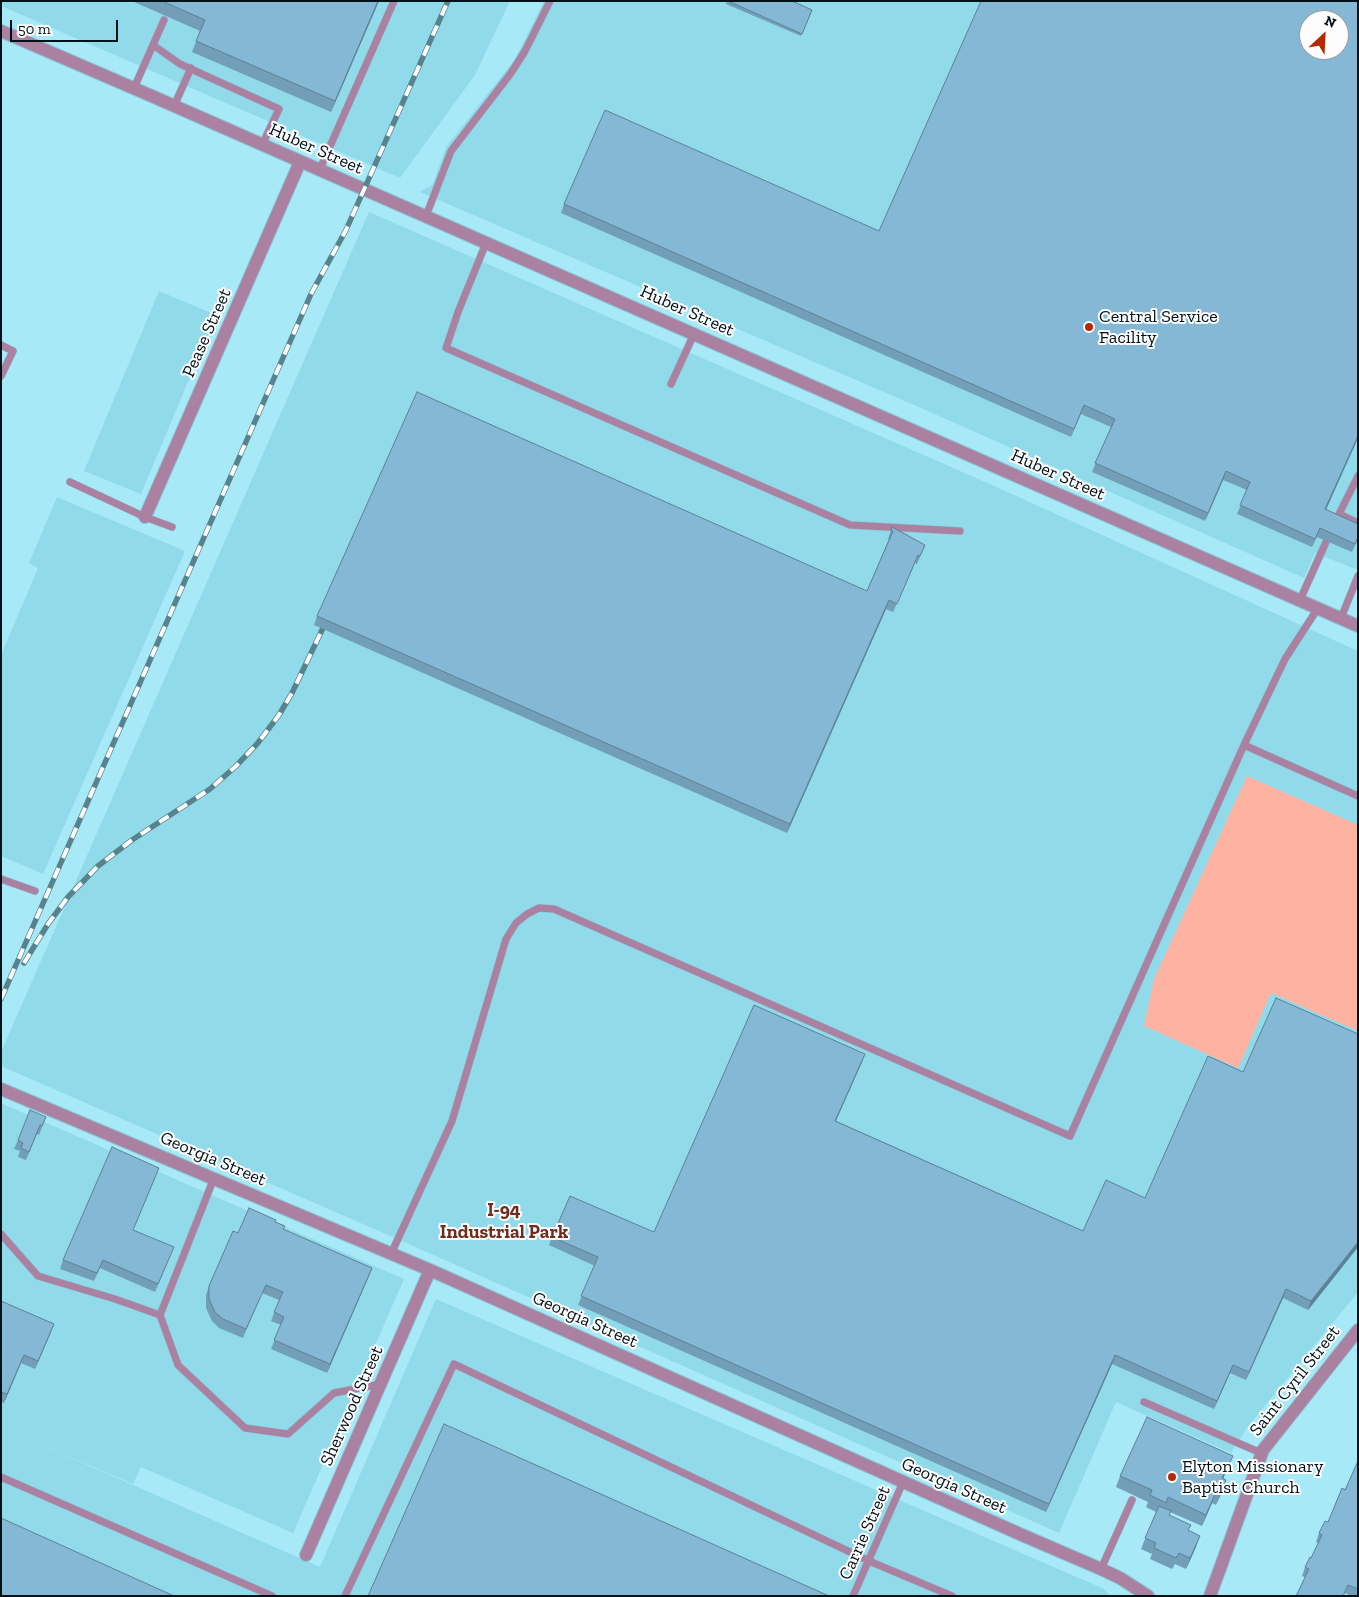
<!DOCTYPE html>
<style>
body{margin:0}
#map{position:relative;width:1359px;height:1597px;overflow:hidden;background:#a8e9f8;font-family:"Zilla Slab",serif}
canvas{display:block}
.frame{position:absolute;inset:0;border:2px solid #001218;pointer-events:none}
.north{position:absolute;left:1299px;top:10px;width:50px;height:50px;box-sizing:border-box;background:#fdfdfd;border:1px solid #989fa1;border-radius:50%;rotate:25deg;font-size:14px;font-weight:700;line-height:20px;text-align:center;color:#001218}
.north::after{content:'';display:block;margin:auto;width:18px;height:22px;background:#b52a05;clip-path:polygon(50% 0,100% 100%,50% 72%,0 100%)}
.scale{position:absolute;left:10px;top:20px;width:108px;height:22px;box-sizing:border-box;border:2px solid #001218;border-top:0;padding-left:6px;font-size:15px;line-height:18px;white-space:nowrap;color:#001218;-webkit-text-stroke:4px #fdfdfd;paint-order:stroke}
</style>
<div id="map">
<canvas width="1359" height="1597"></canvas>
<div class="frame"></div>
<div class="north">N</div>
<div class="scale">50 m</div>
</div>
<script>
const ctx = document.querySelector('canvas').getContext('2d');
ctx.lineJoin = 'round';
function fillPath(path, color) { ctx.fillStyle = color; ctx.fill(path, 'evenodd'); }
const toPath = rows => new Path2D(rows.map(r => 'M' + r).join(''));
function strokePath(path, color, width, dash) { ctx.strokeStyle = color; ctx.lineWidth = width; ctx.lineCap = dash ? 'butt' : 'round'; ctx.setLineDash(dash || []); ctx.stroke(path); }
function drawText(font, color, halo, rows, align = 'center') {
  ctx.font = font + ' "Zilla Slab",serif'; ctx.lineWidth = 4; ctx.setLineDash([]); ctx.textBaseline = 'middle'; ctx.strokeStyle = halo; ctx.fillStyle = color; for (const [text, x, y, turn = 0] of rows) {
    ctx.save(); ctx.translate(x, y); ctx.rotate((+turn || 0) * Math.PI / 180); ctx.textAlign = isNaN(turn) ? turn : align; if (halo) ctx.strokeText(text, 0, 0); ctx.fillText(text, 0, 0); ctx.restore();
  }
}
const built = toPath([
 [1,1,510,1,475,75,400,178,1,6],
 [544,1,1358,1,1358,570,1315,553,1304,578,921,408,420,192,433,184,446,147,515,59],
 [1309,20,1339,20,1339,50,1309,50],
 [369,212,992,485,1358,651,1358,1292,1246,1429,1231,1453,1116,1402,1059,1533,420,1249,1,1066,1,1052],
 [159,291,216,315,141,494,84,471],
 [57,497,185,551,43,874,1,856,1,655,38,568,29,563],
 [1,1103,404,1279,293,1533,141,1467,133,1484,12,1432,320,1567,436,1299,1102,1588,1111,1596,1,1596]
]);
const green = toPath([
 [1247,776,1358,825,1358,1031,1271,993,1238,1068,1144,1026,1154,979]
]);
const service = toPath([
 [153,45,180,64,279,109,262,145],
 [134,88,164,20],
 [174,106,191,68],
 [320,169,394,1],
 [426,216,451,151,511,73,525,51,550,1],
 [486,243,458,312,446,348,850,525,960,531],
 [1,345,13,351,1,376],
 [671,384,694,334],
 [1358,476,1339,514,1358,523],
 [70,482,145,517,172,527],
 [1300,600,1326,542],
 [1341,618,1358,576],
 [1244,745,1358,796],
 [1,879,35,891],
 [1,1234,38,1276,115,1299,160,1315,214,1178],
 [391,1254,452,1121,506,939,516,923,527,914,539,908,554,909,1070,1136,1244,745,1285,659,1318,608],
 [160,1315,178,1365,245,1428,288,1434,334,1393,381,1384],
 [1144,1402,1261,1453],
 [1,1477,272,1596],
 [1101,1569,1132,1500],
 [345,1596,454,1364,869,1561,952,1596],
 [853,1596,903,1482]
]);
const minor = toPath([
 [1,31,154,97,1358,626],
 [145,517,300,162],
 [1,1089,430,1270,1022,1535,1101,1569,1120,1578,1148,1596],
 [306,1555,430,1270],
 [1210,1596,1263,1450,1358,1330]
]);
const rail = toPath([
 [24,963,48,924,68,897,98,866,132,840,210,789,235,767,257,744,279,715,292,693,323,628],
 [1,999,293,335,311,294,346,230,448,1]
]);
const wall = toPath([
 [132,1,379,1,331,112,192,52,200,31],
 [727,1,792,1,812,10,801,36,726,4],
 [1358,1,1358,438,1326,510,1358,524,1358,539,1352,552,1317,537,1312,547,1237,514,1247,490,1223,480,1205,521,1092,472,1111,427,1081,414,1071,437,561,213,564,204,879,231],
 [892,527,925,545,917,564,915,563,893,612,886,609,787,833,314,625,317,616,867,591,889,539,888,539],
 [862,1062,836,1121,1083,1231,1145,1198,1358,1247,1308,1310,1283,1298,1246,1380,1230,1373,1214,1409,1112,1364,1046,1512,578,1305,595,1266,549,1245,552,1237,654,1232],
 [46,1117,39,1135,37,1134,26,1160,18,1157,20,1151,14,1149,18,1140],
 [159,1168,133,1230,170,1256,155,1292,100,1268,94,1281,60,1269,63,1260],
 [275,1222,283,1230,372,1268,327,1373,271,1349,281,1325,271,1321,279,1300,262,1293,243,1338,219,1328,212,1321,206,1308,206,1295,209,1286,238,1233],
 [1,1301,51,1332,35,1369,21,1363,4,1403,1,1402],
 [1358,1461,1358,1596,1351,1596,1345,1593,1344,1596,1296,1596,1305,1577,1302,1576,1305,1567,1311,1558,1318,1543,1316,1542,1319,1533,1328,1522,1345,1490],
 [1228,1467,1223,1479,1226,1480,1216,1505,1212,1503,1202,1526,1170,1512,1169,1515,1189,1531,1196,1547,1186,1569,1175,1564,1172,1569,1150,1559,1152,1554,1141,1549,1156,1512,1146,1507,1148,1502,1116,1487,1120,1476]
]);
const shadedWall = toPath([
 [378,1,379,1,331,112,335,101],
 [1358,436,1358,438,1322,518,1325,509],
 [1226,471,1223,480,1205,521,1208,513],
 [889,600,886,609,787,833,790,824],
 [865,1054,862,1062,832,1129,835,1121],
 [1358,1242,1358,1247,1308,1310,1311,1301],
 [372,1268,369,1276,327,1373,330,1364],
 [1286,1289,1283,1298,1246,1380,1249,1372],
 [54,1324,51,1332,35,1369,38,1361],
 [24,1355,21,1363,4,1403,7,1394],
 [1115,1355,1112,1364,1046,1512,1049,1504],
 [1233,1365,1230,1373,1214,1409,1217,1401],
 [1233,1456,1228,1467,1218,1490,1222,1478],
 [1226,1480,1222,1492,1216,1505,1220,1494],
 [1216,1492,1212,1503,1202,1526,1206,1515],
 [1200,1536,1196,1547,1186,1569,1190,1558]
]);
const building = toPath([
 [162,1,378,1,335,101,196,41,205,20,162,1],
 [728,1,792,1,812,10,802,34,728,1],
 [981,1,1358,1,1358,436,1325,509,1358,524,1358,537,1355,544,1320,528,1315,539,1240,505,1250,482,1226,471,1208,513,1095,463,1115,419,1084,405,1074,429,564,204,605,110,879,231,981,1],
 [1309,20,1339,20,1339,50,1309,50,1309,20],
 [417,392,867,591,893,531,891,530,892,527,925,545,920,556,918,555,897,604,889,600,790,824,317,616,417,392],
 [1276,998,1358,1034,1358,1242,1311,1301,1286,1289,1249,1372,1233,1365,1217,1401,1115,1355,1049,1504,581,1296,598,1257,552,1237,570,1196,654,1232,754,1005,865,1054,835,1121,1083,1231,1106,1180,1145,1198,1208,1056,1243,1072,1276,998],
 [30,1110,46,1117,42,1126,40,1125,29,1152,21,1148,23,1143,18,1140,30,1110],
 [112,1147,159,1168,133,1230,174,1247,158,1284,103,1260,97,1273,63,1260,112,1147],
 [249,1208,276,1220,275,1222,285,1226,283,1229,372,1268,330,1364,274,1340,284,1317,274,1312,283,1292,266,1285,246,1329,223,1319,215,1312,209,1299,209,1286,233,1231,238,1233,249,1208],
 [1,1301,54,1324,38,1361,24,1355,7,1394,1,1392,1,1301],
 [1147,1417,1233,1456,1222,1478,1226,1480,1220,1494,1216,1492,1206,1515,1168,1497,1166,1503,1150,1495,1152,1490,1120,1476,1147,1417],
 [444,1424,829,1596,368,1596,444,1424],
 [1358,1461,1358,1589,1348,1585,1343,1596,1296,1596,1309,1569,1305,1567,1310,1557,1311,1558,1322,1535,1319,1533,1325,1521,1328,1522,1342,1488,1345,1490,1358,1461],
 [1159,1506,1171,1511,1169,1515,1191,1525,1188,1530,1200,1536,1190,1558,1179,1553,1176,1558,1154,1548,1156,1543,1145,1538,1159,1506],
 [1,1518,174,1596,1,1596,1,1518]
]);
const markers = [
 [1089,327,5,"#b52a05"],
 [1172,1477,5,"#b52a05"]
];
const streetNames = [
 ["Huber Street",316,149,24],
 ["Huber Street",687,311,24],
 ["Pease Street",207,333,-66],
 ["Huber Street",1058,475,24],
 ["Georgia Street",213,1159,23],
 ["Georgia Street",585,1320,24],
 ["Saint Cyril Street",1295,1381,-52],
 ["Sherwood Street",352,1406,-66],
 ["Georgia Street",954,1486,24],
 ["Carrie Street",865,1533,-66]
];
const poiNames = [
 ["Central Service",1099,317],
 ["Facility",1099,338],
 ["Elyton Missionary",1182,1467],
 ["Baptist Church",1182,1488]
];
const neighbourhoodNames = [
 ["I-94",504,1211],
 ["Industrial Park",504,1233]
];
fillPath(built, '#91daea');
fillPath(green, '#feb3a2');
strokePath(service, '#8ac2d0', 8);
strokePath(minor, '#8ac2d0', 14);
strokePath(service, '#ab81a2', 7);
strokePath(minor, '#ab81a2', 12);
strokePath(rail, '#58838d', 5.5);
strokePath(rail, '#fdfdfd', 4, [11]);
fillPath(wall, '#729eb7');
fillPath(shadedWall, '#5d8195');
fillPath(building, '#85b8d5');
strokePath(building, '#5d8195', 1);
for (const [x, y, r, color] of markers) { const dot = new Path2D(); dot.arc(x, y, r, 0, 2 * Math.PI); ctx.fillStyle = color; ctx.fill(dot); strokePath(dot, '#fdfdfd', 2); }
drawText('18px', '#001218', '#fdfdfd', streetNames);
drawText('18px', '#001218', '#fdfdfd', poiNames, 'left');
drawText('bold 19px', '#702c1d', '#fdfdfd', neighbourhoodNames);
</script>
